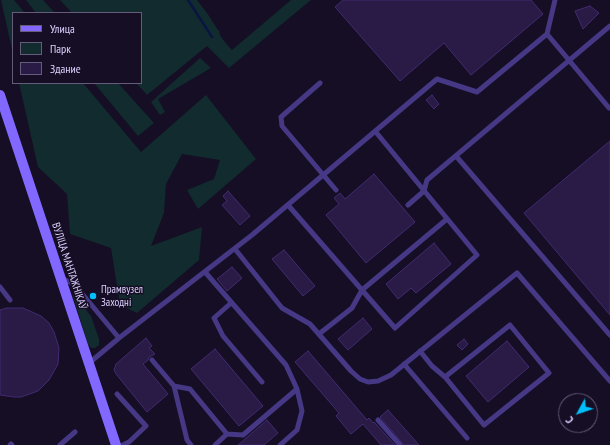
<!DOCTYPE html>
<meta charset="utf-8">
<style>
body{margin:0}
#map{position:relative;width:610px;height:445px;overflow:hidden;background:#150e24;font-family:"PT Sans Narrow",sans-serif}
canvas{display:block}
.legend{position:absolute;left:12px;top:12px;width:130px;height:72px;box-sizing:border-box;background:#150e24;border:1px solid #655c7c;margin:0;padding:5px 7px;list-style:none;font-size:12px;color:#ddd1ff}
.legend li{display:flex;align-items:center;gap:8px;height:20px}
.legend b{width:20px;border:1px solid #655c7c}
.north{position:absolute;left:558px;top:393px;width:40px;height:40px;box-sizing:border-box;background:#150e24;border:1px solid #655c7c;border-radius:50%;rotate:230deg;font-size:11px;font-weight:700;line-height:16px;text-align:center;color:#ddd1ff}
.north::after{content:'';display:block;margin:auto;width:14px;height:18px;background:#00bffc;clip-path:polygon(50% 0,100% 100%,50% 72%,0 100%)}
</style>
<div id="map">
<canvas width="610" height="445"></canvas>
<ul class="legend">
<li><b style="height:5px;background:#8268ff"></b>Улица</li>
<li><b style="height:11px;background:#112b2e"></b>Парк</li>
<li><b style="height:11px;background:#291a46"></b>Здание</li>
</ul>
<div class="north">С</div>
</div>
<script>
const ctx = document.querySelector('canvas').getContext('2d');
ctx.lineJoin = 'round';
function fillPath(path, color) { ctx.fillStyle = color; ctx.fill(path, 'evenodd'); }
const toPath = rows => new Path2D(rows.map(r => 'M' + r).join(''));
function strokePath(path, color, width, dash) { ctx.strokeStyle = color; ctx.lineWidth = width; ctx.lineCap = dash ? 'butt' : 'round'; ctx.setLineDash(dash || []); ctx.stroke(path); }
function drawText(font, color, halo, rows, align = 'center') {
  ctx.font = font + ' "PT Sans Narrow",sans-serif'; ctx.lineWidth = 3; ctx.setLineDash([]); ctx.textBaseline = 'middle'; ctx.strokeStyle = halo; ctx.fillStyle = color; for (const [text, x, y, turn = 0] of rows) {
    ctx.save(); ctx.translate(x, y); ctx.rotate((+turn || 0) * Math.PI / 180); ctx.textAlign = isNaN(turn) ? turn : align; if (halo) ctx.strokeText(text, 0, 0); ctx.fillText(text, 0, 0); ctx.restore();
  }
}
const green = toPath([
 [1,0,14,0,25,13,13,13,13,54],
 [26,0,43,0,55,13,36,13],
 [60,0,197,0,207,13,218,30,219,30,220,35,224,41,232,50,291,0,311,0,229,68,207,46,147,95,136,83,141,83,141,13,72,13],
 [200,58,211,68,158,99,165,112,160,115,151,102],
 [19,83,83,83,141,152,206,95,256,159,198,209,187,190,214,179,220,160,182,154,166,184,164,213,151,246,202,227,199,260,137,313,120,305,111,248,70,234,67,194,38,167],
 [94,83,118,83,154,123,138,136],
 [73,296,75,296,91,316,99,339,99,345,95,348,91,348,88,344]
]);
const stream = toPath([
 [188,0,212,37]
]);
const building = toPath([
 [343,0,531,0,543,14,471,75,444,43,400,81,335,7,343,0],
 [590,6,599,13,583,29,575,11,590,6],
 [432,95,439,104,434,109,426,100,432,95],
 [610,141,610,315,524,213,610,141],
 [374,174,415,222,366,263,326,215,339,204,334,198,340,193,345,199,374,174],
 [228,191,250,216,240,225,222,205,227,201,223,196,228,191],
 [434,243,451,264,416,293,411,288,398,299,386,284,434,243],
 [284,250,315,286,303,296,272,259,284,250],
 [232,267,242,278,227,291,217,279,232,267],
 [7,308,23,308,41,316,49,323,54,332,59,348,58,364,49,380,38,391,21,397,14,397,0,395,0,310,7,308],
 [363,318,372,329,348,350,338,339,363,318],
 [146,338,152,346,149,348,155,354,149,357,148,360,143,364,168,394,147,412,116,374,114,370,116,364,146,338],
 [464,339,468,344,462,350,457,345,464,339],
 [507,341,529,367,488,402,466,376,507,341],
 [215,349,263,406,239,426,191,369,215,349],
 [308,351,367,420,369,418,373,423,374,422,395,445,381,445,363,424,351,434,336,416,339,413,295,362,308,351],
 [388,410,419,445,404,445,380,417,388,410],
 [267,420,278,433,264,445,238,445,267,420]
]);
const lane = toPath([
 [547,34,609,108],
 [320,83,281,117,282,126,336,190],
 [456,156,610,335],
 [288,205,395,328,477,255,375,131],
 [408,205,424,191,427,180,610,26],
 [235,249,282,308,310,324,351,371,360,379,368,382,378,381,391,375,517,273,610,381],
 [205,272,286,365,297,389,302,411,297,430,280,445],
 [61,278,74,284,119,338],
 [0,287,10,300],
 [231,303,214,318,223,336,262,382],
 [319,334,352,308,362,290,447,219],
 [420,351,432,366,445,377,484,425,549,373,510,325,445,377],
 [152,360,174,386,187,440,191,445],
 [88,364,119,338,252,235,437,79,477,92,547,34,555,0],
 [404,364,467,438],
 [174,386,190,389,227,434,243,435,297,389],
 [117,394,146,426,129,442,123,445],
 [378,420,400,445],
 [10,445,11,444,12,445],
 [60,445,75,432],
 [215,445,227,434]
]);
const secondary = toPath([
 [0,95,116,445]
]);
const markers = [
 [93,296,4,"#00bffc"]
];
const streetNames = [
 ["ВУЛІЦА МАНТАЖНІКАЎ",69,266,72]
];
const poiNames = [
 ["Прамвузел",101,290],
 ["Заходні",101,303]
];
fillPath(green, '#112b2e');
strokePath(stream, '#091542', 2.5);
fillPath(building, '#291a46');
strokePath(building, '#432b72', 1);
strokePath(lane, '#463884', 5);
strokePath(secondary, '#8268ff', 10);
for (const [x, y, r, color] of markers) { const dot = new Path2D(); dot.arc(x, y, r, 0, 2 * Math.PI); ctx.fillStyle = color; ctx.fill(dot); strokePath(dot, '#150e24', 1.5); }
drawText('11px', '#ddd1ff', '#150e24', streetNames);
drawText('11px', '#ddd1ff', '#150e24', poiNames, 'left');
</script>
